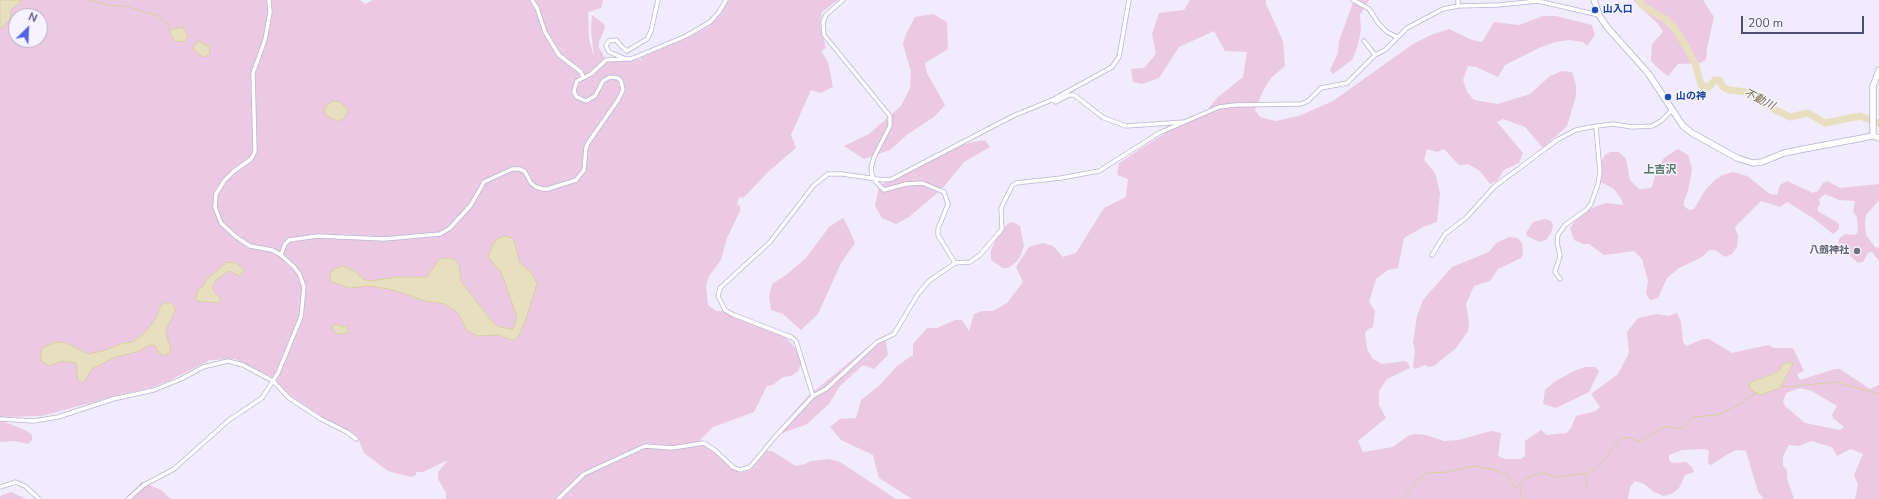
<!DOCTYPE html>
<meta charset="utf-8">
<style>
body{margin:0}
#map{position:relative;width:1879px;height:499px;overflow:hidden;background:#f0ebfd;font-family:"Nunito Sans",sans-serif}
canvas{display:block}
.north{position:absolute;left:8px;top:8px;width:40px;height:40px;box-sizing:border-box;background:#f6f2ff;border:1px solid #b3b0c9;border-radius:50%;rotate:24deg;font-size:11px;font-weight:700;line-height:16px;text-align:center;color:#4e4d78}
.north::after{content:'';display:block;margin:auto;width:14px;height:18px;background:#5363e4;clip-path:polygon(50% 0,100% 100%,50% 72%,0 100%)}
.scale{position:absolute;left:1741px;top:16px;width:123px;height:18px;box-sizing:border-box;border:2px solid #4e4d78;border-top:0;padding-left:5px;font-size:12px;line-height:14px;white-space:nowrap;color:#4e4d78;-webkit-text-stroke:3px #f6f2ff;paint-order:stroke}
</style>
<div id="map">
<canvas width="1879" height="499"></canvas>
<div class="north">N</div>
<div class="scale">200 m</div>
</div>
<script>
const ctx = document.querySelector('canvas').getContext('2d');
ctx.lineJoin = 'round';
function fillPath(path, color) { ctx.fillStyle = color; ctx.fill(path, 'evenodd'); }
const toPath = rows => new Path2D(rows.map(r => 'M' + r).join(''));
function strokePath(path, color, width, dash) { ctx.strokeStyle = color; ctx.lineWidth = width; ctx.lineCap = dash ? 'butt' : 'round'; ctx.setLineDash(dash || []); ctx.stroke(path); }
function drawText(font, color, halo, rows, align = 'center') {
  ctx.font = font + ' "Nunito Sans","Noto Sans JP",sans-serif'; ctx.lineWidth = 3; ctx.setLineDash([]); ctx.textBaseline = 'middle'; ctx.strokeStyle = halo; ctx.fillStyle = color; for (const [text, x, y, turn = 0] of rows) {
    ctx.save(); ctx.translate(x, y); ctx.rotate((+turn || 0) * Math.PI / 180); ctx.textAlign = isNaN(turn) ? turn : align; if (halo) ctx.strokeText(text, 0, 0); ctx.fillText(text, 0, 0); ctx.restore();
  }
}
const green = toPath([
 [0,0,360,0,365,4,373,0,603,0,601,8,588,12,589,39,594,57,591,31,592,15,604,24,605,28,599,42,599,48,605,58,600,63,639,59,644,63,640,58,690,37,708,27,720,14,728,0,838,0,822,12,820,25,826,48,821,51,828,62,833,87,820,93,811,90,791,135,796,148,768,172,751,190,743,198,739,197,737,206,740,205,740,211,727,238,721,260,709,276,706,286,708,305,716,311,723,311,784,335,798,351,801,365,798,371,791,376,783,377,773,385,767,386,754,412,713,427,700,440,740,473,750,470,767,451,772,451,796,466,805,464,811,461,829,459,840,462,896,499,446,499,446,493,438,479,438,472,448,460,423,472,416,472,416,475,411,477,388,471,364,453,358,438,352,433,325,419,288,394,277,384,277,380,235,359,210,360,171,380,150,388,123,394,42,416,0,417],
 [16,16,40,16,40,40,16,40],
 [1190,0,1266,0,1266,4,1283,41,1285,66,1271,78,1264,89,1255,110,1260,117,1275,121,1299,116,1333,101,1413,44,1431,35,1449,29,1472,40,1482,42,1494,22,1519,25,1543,16,1556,16,1592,25,1595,35,1587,46,1583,42,1569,40,1555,42,1539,48,1505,65,1498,77,1476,67,1468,66,1463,80,1467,92,1474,100,1498,104,1530,94,1550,76,1562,71,1572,72,1576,85,1576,96,1567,126,1543,148,1525,127,1503,119,1497,122,1523,153,1519,163,1504,170,1497,181,1490,184,1480,171,1468,164,1459,165,1444,149,1437,152,1427,149,1424,160,1435,173,1440,193,1437,222,1423,227,1404,238,1398,268,1388,270,1376,279,1369,302,1375,311,1373,327,1368,329,1365,333,1367,349,1373,359,1382,364,1405,361,1408,363,1410,368,1387,379,1379,391,1379,405,1386,418,1358,441,1363,452,1393,447,1408,436,1414,434,1426,435,1444,441,1459,440,1491,431,1501,433,1498,456,1505,459,1521,459,1525,456,1525,441,1541,430,1547,435,1566,433,1571,428,1576,416,1596,411,1600,407,1591,394,1618,374,1629,353,1627,332,1638,318,1657,314,1668,316,1677,313,1681,322,1683,342,1686,346,1703,339,1709,339,1732,353,1768,345,1774,348,1793,348,1804,371,1797,374,1800,380,1835,369,1840,369,1870,389,1879,385,1879,499,1855,499,1858,484,1854,475,1863,454,1851,449,1837,456,1832,447,1811,441,1799,446,1789,445,1783,456,1783,466,1787,470,1787,479,1794,499,1764,499,1758,492,1746,451,1737,450,1728,454,1711,465,1708,463,1709,451,1705,449,1682,450,1669,455,1669,460,1672,463,1686,462,1692,467,1694,472,1685,475,1679,488,1673,493,1664,496,1654,492,1644,484,1635,481,1630,487,1628,499,912,499,879,478,873,455,841,440,830,427,840,419,856,418,861,400,880,385,897,366,913,355,913,344,927,328,937,328,955,320,962,320,969,331,974,314,982,311,993,311,1007,303,1023,282,1016,267,1029,247,1043,243,1053,246,1063,257,1076,253,1104,208,1126,197,1128,179,1117,175,1119,163,1193,115,1200,115,1207,110,1218,97,1243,77,1247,52,1225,51,1214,31,1179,47,1159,78,1142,84,1133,82,1131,69,1144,68,1156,54,1152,34,1159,13,1184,10],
 [1789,362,1792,365,1780,388,1766,392,1758,379,1779,371,1784,364],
 [1800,388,1812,391,1837,406,1832,415,1833,418,1844,427,1840,430,1805,423,1785,406,1783,401,1786,393],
 [1354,0,1369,0,1360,15,1361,29,1358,45,1352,60,1333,74,1330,70,1338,53,1339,41],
 [1633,0,1703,0,1714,17,1707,48,1706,60,1700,63,1678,64,1668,76,1659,69,1651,61,1652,44,1663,32,1658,24],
 [933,14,947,22,948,49,925,63,927,73,945,105,934,117,908,134,890,150,864,159,844,146,869,134,901,106,910,88,911,72,903,44,906,34,915,17],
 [985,140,990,147,964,162,942,189,909,217,896,224,882,218,875,206,879,186,964,144],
 [1678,149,1688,155,1692,169,1688,191,1684,201,1684,206,1689,210,1694,209,1706,189,1715,180,1723,175,1733,172,1747,176,1770,194,1777,195,1780,185,1787,181,1813,193,1818,191,1823,183,1827,181,1840,188,1879,184,1879,200,1866,215,1865,223,1866,235,1875,247,1879,248,1879,261,1872,252,1868,253,1863,262,1858,263,1848,254,1841,252,1838,248,1839,239,1845,234,1855,235,1858,232,1857,217,1853,212,1855,201,1839,200,1825,194,1819,199,1820,204,1817,209,1819,212,1837,222,1839,225,1839,229,1833,234,1813,218,1787,202,1780,207,1761,201,1735,227,1738,236,1737,247,1732,254,1725,257,1715,250,1709,250,1702,257,1679,268,1667,278,1658,298,1650,300,1646,294,1648,281,1642,259,1634,251,1604,255,1589,244,1583,244,1574,240,1570,228,1576,220,1592,208,1606,203,1623,205,1622,200,1614,189,1601,182,1602,160,1605,155,1610,152,1619,152,1626,159,1630,180,1639,189,1645,189,1652,187,1656,172,1664,158],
 [843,218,848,227,855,243,841,263,818,314,801,330,783,314,771,310,769,296,772,284,786,275,806,258,829,227],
 [1545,219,1551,221,1553,226,1551,233,1546,240,1539,242,1527,236,1526,233,1533,222],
 [1013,222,1020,226,1024,246,1020,257,1016,262,1008,268,1003,268,991,260,991,250,999,233,1009,223],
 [1509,237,1518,238,1522,243,1523,255,1521,258,1498,269,1490,281,1474,286,1466,304,1469,323,1468,331,1456,348,1434,366,1429,367,1425,365,1415,369,1413,367,1415,349,1413,343,1417,316,1423,300,1452,267,1489,252,1496,243],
 [881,340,886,342,888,355,874,369,863,365,840,386,829,404,807,424,778,435,785,422,808,396,874,342],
 [1585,367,1595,367,1599,371,1589,392,1556,408,1543,404,1545,390,1554,382,1574,371],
 [0,420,27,431,32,435,32,440,28,444,14,441,0,442],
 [142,482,161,490,171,499,125,499],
 [11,492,26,499,0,499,0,496]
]);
const water = toPath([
 [0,0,22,0,11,10,10,19,0,29,0,0],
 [182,27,186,32,188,37,186,40,181,42,174,40,170,34,170,30,182,27],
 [199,41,209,47,210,53,207,56,203,57,192,48,199,41],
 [332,101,340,102,349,110,343,119,337,121,326,115,324,110,327,105,332,101],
 [504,236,510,237,514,241,520,263,532,273,537,284,525,322,519,335,514,341,498,335,477,336,471,333,467,330,457,312,445,304,425,301,393,290,370,286,349,288,330,281,330,273,335,269,342,266,355,271,363,279,370,281,397,277,427,277,438,261,442,258,454,259,459,265,461,281,491,320,499,327,513,329,517,317,504,280,501,272,488,257,493,244,498,238,504,236],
 [227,262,236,263,244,270,240,276,229,271,216,280,213,285,213,290,221,299,220,301,217,303,199,301,195,299,199,288,203,286,208,278,227,262],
 [165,303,171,303,175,307,175,311,167,328,166,334,171,350,166,356,159,353,155,346,149,345,137,352,115,357,92,369,84,382,80,382,78,379,76,363,62,361,49,366,40,360,42,348,55,342,66,343,89,354,106,350,122,343,133,342,146,331,155,320,161,305,165,303],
 [335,324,343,327,348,325,347,333,337,334,332,328,335,324],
 [1789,362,1793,364,1780,388,1761,395,1752,391,1749,386,1750,382,1773,374,1779,371,1782,365,1789,362]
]);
const stream = toPath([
 [89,0,112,6,125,6,158,16,168,24,170,30],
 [1780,385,1787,387,1836,382,1879,394],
 [1586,475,1587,489],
 [1520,486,1521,499],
 [1402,499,1419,479,1427,473,1446,472,1474,466,1492,469,1507,475,1514,486,1517,487,1525,479,1537,474,1543,473,1557,477,1579,474,1586,474,1598,468,1621,438,1630,438,1638,441,1643,440,1660,429,1668,427,1682,429,1693,417,1718,415,1738,405,1756,393]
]);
const river = toPath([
 [1639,0,1643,6,1665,19,1675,29,1686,46,1696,66,1701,85,1709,87,1715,80,1719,80,1723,87,1729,90,1746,92,1775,110,1790,117,1808,113,1825,123,1860,116,1879,123]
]);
const street = toPath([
 [532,0,537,8,545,32,559,55,581,72,583,77],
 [658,0,651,31,647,39,627,51,623,48,616,40,609,41,606,46,609,52,626,59,631,59,686,36,710,22,719,12,726,0],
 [843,0,826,15,823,22,824,35,890,116,890,126,874,157,871,168,872,175,877,183,884,190,906,184,922,183,944,192,948,204,938,229,938,235,955,263],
 [1353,0,1369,9,1379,24,1387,32,1397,37],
 [1458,0,1458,6],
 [1364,41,1375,55],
 [1054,99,1056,102,1069,95,1074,95,1104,118,1126,126,1184,122],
 [281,255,285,244,289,240,318,236,384,239,440,234,450,228,471,205,484,182,512,169,520,169,525,172,531,183,536,187,543,189,548,189,576,180,584,170,586,148,588,143,618,100,623,90,621,81,618,78,610,77,603,81,595,96,586,101,577,97,574,92,575,87,577,81,591,74,606,60,626,59],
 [1432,255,1445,234,1466,218,1494,187,1557,140,1576,130,1590,127,1613,124,1632,127,1652,126,1661,121,1672,110],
 [1560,279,1555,272,1560,256,1557,242,1558,235,1565,225,1586,210,1591,204,1598,184,1600,172,1596,127],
 [813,396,796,341,791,337,734,315,725,310,718,296,720,288,770,242,814,185,828,174,842,174,884,180,892,179,1013,116,1054,99,1112,67,1119,57,1129,0],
 [0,419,33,421,58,417,113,399,154,390,181,379,203,367,228,361,243,365,273,381,289,398,321,419,347,432,356,439],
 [0,487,16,482,25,486,39,499],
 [128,499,144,485,174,469,229,420,262,398,278,373,301,317,304,287,300,275,294,267,281,255,272,250,250,246,235,236,221,223,215,207,216,194,224,181,233,172,251,159,255,152,253,73,265,40,270,12,269,0],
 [558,499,584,474,645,446,672,448,704,443,716,451,733,467,740,470,750,467,774,438,813,396,826,389,877,342,894,334,918,294,929,281,955,263,970,262,980,255,1002,229,1001,208,1012,186,1016,183,1061,178,1099,171,1159,133,1219,107,1235,105,1301,104,1308,101,1321,88,1347,83,1375,55,1385,50,1407,28,1443,9,1458,6,1498,5,1538,1,1599,15]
]);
const secondary = toPath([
 [1594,0,1599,15,1607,27,1648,73,1683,126,1692,133,1737,158,1753,163,1762,162,1784,153,1804,149,1873,136,1879,138],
 [1873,136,1873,86,1879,70]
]);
const markers = [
 [1595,10,4,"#1a4fb4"],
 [1668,97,4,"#1a4fb4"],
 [1857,251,4,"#6b7280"]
];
const transitNames = [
 ["山入口",1603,10],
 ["山の神",1676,97]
];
const worshipNames = [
 ["八劔神社",1849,251]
];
const waterNames = [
 ["不動川",1759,100,27]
];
const neighbourhoodNames = [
 ["上吉沢",1660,170]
];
fillPath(green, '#ebc9e2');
fillPath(water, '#e7dfbf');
strokePath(water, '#d9cfa5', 1);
strokePath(stream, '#d9cfa5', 1);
strokePath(river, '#e7dfbf', 7);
strokePath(street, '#b9b6d4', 5);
strokePath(secondary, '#b4b0d5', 7);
strokePath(street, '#fff', 3.5);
strokePath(secondary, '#fff', 5.5);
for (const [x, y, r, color] of markers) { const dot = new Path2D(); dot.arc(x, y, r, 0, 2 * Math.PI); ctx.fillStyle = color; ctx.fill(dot); strokePath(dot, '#f6f2ff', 1.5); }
drawText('bold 10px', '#164399', '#f6f2ff', transitNames, 'left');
drawText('bold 10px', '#5b616d', '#f6f2ff', worshipNames, 'right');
drawText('italic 11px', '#756c3d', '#f6f2ff', waterNames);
drawText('bold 11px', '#547860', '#f6f2ff', neighbourhoodNames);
</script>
